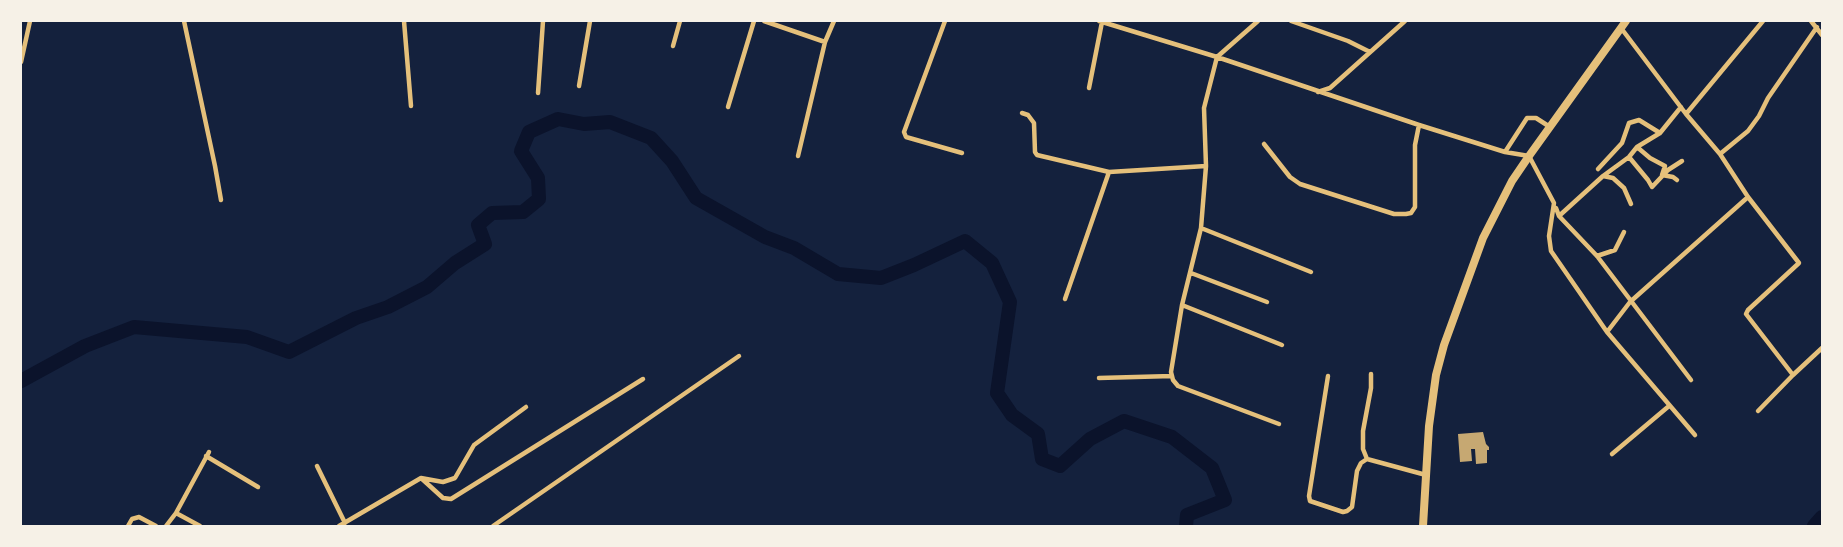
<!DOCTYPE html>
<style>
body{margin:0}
#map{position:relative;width:1843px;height:547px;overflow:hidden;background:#14213d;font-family:"Work Sans",sans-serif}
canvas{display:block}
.frame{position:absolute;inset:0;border:22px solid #f6f1e7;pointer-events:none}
</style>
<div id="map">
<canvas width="1843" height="547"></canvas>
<div class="frame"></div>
</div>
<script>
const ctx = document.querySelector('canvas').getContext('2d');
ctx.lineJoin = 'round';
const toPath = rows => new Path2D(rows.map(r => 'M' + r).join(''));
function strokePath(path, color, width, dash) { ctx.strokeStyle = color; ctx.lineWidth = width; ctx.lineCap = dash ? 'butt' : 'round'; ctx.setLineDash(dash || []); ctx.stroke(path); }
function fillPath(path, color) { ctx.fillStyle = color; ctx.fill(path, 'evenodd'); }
const river = toPath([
 [21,381,85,346,134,327,247,337,289,352,356,318,388,307,427,287,455,263,485,244,478,225,492,213,523,212,539,199,538,178,521,151,529,132,558,119,584,124,610,122,651,138,672,161,696,198,765,237,794,248,838,274,881,278,914,265,965,241,992,263,1010,302,997,393,1012,415,1038,434,1042,459,1060,466,1090,439,1124,421,1172,437,1212,468,1225,500,1187,515,1186,526],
 [1814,526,1822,517]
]);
const building = toPath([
 [1483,432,1486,444,1489,447,1489,450,1487,450,1487,463,1476,464,1475,449,1471,449,1472,461,1460,462,1458,434]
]);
const minor = toPath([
 [184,21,215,166,221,200],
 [404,21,411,106],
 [764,21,825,42],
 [945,21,904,132,906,137,962,153],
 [1099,21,1217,57,1419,125,1505,152,1529,156,1554,203,1549,236,1551,251,1607,332,1695,435],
 [1258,21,1217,57,1204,108,1206,166,1201,228,1182,305,1171,372,1173,380,1178,386,1279,424],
 [1291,21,1348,41,1370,52],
 [1811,21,1822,35],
 [1621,28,1686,114,1720,154,1748,197,1799,263,1748,310,1746,314,1793,375,1758,411],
 [673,46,680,21],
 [21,62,30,21],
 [579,86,590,21],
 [1089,88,1102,22],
 [1318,92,1330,88,1405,21],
 [538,93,543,21],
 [728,107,754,21],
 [1022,113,1028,115,1034,123,1035,152,1037,155,1109,172,1206,166],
 [1686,114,1763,21],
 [1264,144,1290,177,1300,184,1394,214,1406,214,1411,213,1415,207,1415,145,1419,125],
 [1637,147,1650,158,1665,166,1662,175,1673,177,1677,180],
 [1505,152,1527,118,1536,118,1550,127],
 [1720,154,1748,131,1759,116,1768,98,1817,27],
 [798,156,825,42,834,21],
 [1629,157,1648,180,1652,187,1668,170,1682,161],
 [1598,169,1622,143,1629,123,1639,120,1660,133],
 [1603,176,1613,178,1624,188,1631,204],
 [1556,208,1559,216,1597,256,1691,380],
 [1559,216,1603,176,1629,157,1637,147,1660,133,1681,107],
 [1201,228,1311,272],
 [1597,256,1615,250,1624,232],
 [1191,273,1267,302],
 [1065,299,1109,172],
 [1182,305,1282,345],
 [1607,332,1630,302,1748,197],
 [1793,375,1822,348],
 [1328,376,1309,496,1310,501,1343,512,1347,511,1352,507,1357,471,1361,463,1367,459,1426,475],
 [1099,378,1172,376],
 [1612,454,1669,406],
 [206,456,258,487],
 [1367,459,1363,449,1363,431,1371,388,1371,374],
 [317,466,345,523],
 [421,478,443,482,455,478,474,445,526,407],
 [176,513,200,526],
 [128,526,132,519,139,517,156,526],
 [166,526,176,513,209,452],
 [339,526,421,478,443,498,451,499,643,379],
 [493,526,739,356]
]);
const trunk = toPath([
 [1423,526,1429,426,1436,375,1444,345,1483,238,1512,181,1529,156,1626,21]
]);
strokePath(river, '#0b132b', 14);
fillPath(building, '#c6a872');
strokePath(minor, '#e5c07b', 4.5);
strokePath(trunk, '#e5c07b', 8);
</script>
